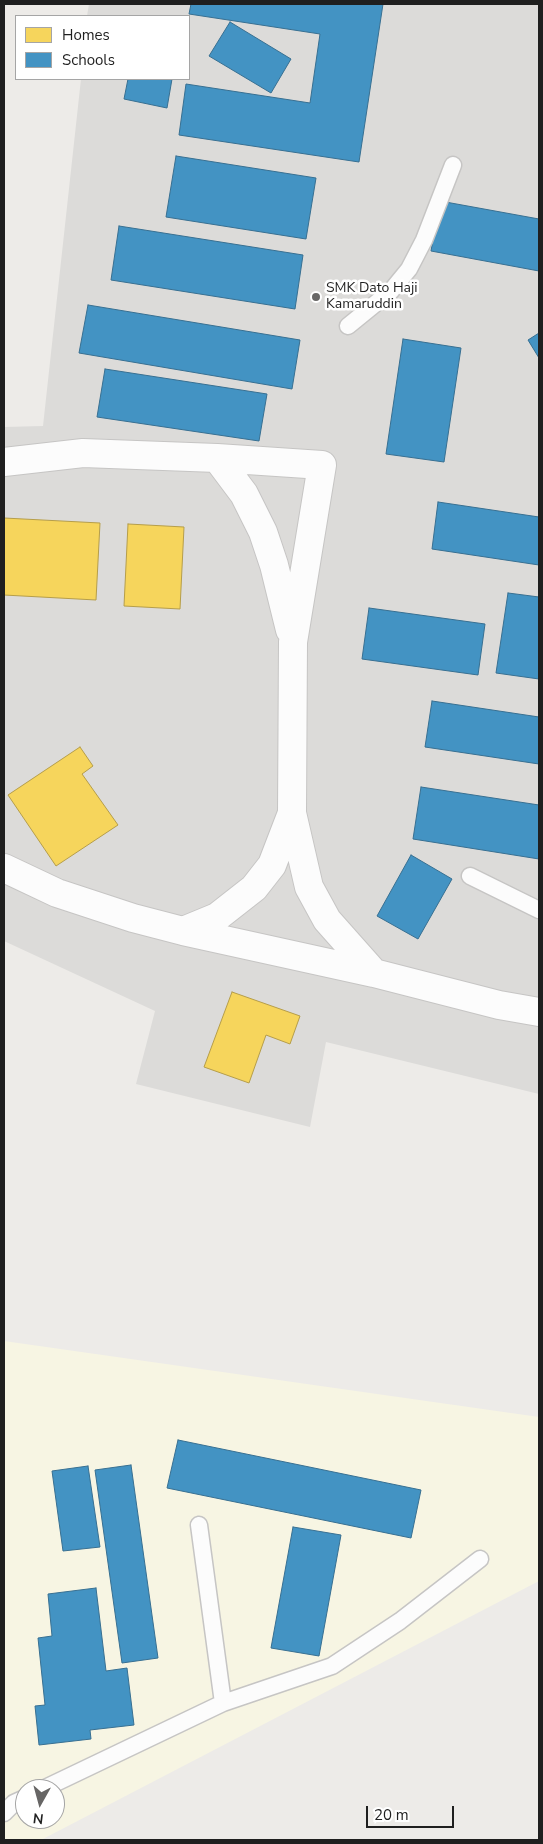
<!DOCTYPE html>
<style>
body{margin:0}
#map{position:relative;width:543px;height:1844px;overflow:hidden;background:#edebe8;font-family:"Nunito Sans",sans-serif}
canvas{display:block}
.frame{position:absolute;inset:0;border:5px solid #1f1f1f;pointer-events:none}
.legend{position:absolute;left:15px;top:15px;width:175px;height:65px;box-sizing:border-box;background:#fff;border:1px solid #a5a5a5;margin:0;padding:6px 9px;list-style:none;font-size:15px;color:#1f1f1f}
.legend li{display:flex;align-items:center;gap:10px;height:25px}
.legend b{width:25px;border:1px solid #a5a5a5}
.north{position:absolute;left:15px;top:1779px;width:50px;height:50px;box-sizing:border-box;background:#fff;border:1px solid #a5a5a5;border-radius:50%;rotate:187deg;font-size:14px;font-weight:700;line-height:20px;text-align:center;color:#1f1f1f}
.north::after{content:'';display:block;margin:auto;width:18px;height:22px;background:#676665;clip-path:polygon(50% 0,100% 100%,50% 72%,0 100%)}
.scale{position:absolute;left:366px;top:1806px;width:88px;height:22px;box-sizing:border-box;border:2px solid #1f1f1f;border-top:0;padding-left:6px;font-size:15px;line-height:18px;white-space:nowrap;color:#1f1f1f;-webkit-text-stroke:4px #fff;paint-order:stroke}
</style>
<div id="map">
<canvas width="543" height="1844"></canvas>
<div class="frame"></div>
<ul class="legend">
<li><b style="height:14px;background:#f6d55c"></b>Homes</li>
<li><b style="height:14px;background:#4393c3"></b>Schools</li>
</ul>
<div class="north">N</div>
<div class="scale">20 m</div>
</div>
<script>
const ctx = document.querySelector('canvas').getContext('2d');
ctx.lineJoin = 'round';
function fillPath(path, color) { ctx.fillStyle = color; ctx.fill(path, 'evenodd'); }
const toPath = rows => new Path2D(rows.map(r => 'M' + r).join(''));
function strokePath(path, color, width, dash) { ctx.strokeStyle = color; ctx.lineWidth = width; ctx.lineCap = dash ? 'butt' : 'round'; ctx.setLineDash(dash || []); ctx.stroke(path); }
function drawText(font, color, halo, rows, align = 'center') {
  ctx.font = font + ' "Nunito Sans",sans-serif'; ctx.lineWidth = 5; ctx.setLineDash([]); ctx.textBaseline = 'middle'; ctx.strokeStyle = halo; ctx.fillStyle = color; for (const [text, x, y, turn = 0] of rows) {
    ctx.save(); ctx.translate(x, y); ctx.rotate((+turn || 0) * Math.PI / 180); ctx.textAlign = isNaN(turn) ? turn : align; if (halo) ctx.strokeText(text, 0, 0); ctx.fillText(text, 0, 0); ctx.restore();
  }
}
const residential = toPath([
 [89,4,539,4,539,1094,326,1042,310,1127,136,1084,155,1011,4,941,4,427,43,426,81,79,189,79,189,16,87,16]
]);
const education = toPath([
 [4,1341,539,1417,539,1581,41,1840,4,1840],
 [25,1789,55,1789,55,1819,25,1819]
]);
const homes = toPath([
 [4,518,100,523,96,600,4,595,4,518],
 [128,524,184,527,180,609,124,606,128,524],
 [80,747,93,766,82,774,118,825,56,866,8,795,80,747],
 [232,992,300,1016,290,1044,266,1035,249,1083,204,1067,232,992]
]);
const schools = toPath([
 [191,4,383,4,359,162,179,135,186,84,310,103,320,34,189,14,191,4],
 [230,22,291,59,271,93,209,56,230,22],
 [128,79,172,79,167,108,124,99,128,79],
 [176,156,316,178,306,239,166,217,176,156],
 [440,201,539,219,539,271,431,251,440,201],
 [119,226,303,255,295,309,111,280,119,226],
 [88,305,300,340,292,389,79,353,88,305],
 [539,333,539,358,528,340,539,333],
 [403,339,461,348,444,462,386,454,403,339],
 [105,369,267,394,259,441,97,417,105,369],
 [438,502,539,517,539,565,432,549,438,502],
 [508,593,539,597,539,679,496,673,508,593],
 [369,608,485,624,478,675,362,659,369,608],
 [432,701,539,717,539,764,425,747,432,701],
 [421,787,539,805,539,859,413,839,421,787],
 [411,855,452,879,418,939,377,916,411,855],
 [178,1440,421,1490,411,1538,167,1488,178,1440],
 [131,1465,158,1658,122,1663,95,1470,131,1465],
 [88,1466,100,1547,63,1551,52,1471,88,1466],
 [293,1527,341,1535,319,1656,271,1648,293,1527],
 [96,1588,106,1671,127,1668,134,1725,90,1730,91,1739,39,1745,35,1706,45,1705,38,1638,52,1636,48,1594,96,1588]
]);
const lane = toPath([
 [348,326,391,291,409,269,424,240,453,165],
 [470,876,539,910],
 [199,1525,223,1703],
 [43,1789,223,1703,332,1666,400,1621,480,1559],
 [4,1813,14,1803,25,1798]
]);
const street = toPath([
 [217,458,244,494,263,532,274,565,290,630],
 [4,462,83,453,217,458,322,465,293,642,292,813,309,887,327,920,374,973],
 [4,868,57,893,133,918,183,931,374,973,499,1005,539,1012],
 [183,931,217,917,254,888,272,865,292,813]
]);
const markers = [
 [316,297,5,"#676665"]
];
const poiNames = [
 ["SMK Dato Haji",326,289],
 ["Kamaruddin",326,305]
];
fillPath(residential, '#dcdbd9');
fillPath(education, '#f7f5e3');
fillPath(homes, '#f6d55c');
strokePath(homes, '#b69e4a', 1);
fillPath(schools, '#4393c3');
strokePath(schools, '#387092', 1);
strokePath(lane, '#c6c5c4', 19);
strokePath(street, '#c6c5c4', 30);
strokePath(lane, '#fcfcfc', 16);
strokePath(street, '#fcfcfc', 28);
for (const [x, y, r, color] of markers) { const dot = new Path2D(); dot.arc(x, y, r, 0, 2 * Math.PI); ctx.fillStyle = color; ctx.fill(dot); strokePath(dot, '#fff', 2); }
drawText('14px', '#1f1f1f', '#fff', poiNames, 'left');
</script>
